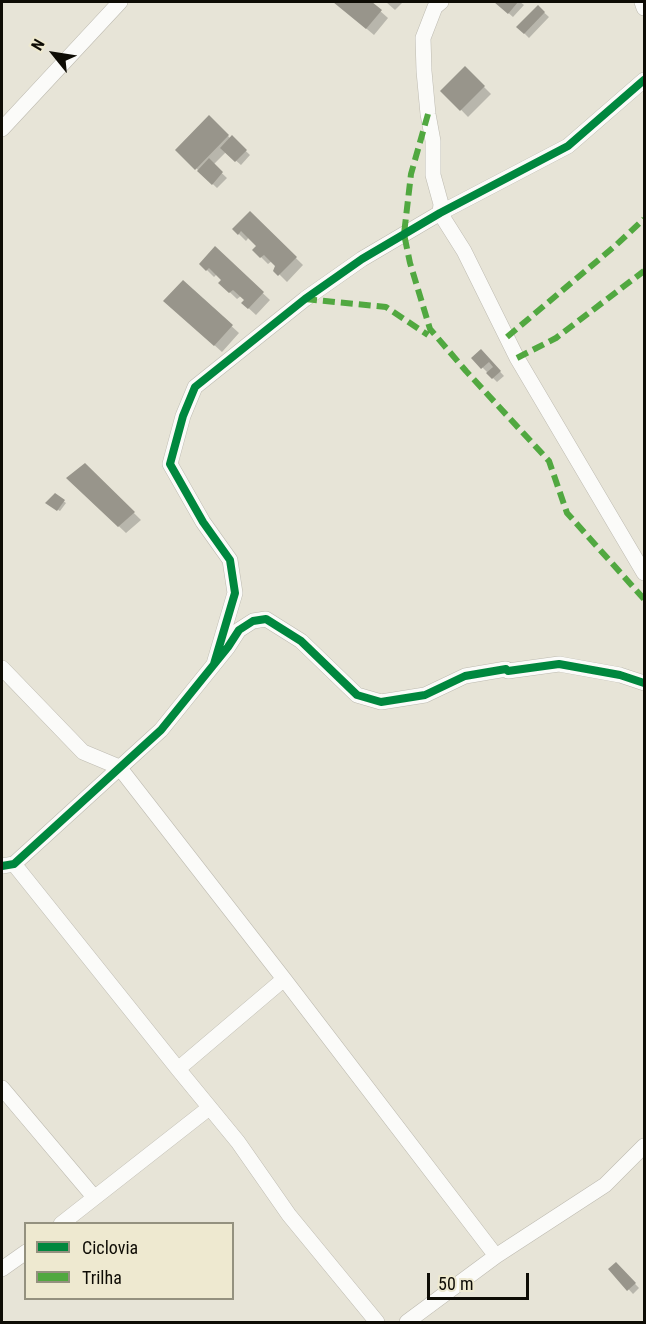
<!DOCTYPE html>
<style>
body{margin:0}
#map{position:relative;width:646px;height:1324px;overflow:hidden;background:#e7e4d7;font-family:"Roboto Condensed",sans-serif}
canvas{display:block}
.frame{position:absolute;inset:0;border:3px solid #0e0c05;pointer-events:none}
.legend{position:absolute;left:24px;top:1222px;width:210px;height:78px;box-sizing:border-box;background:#eee9d0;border:2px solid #94917f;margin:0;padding:8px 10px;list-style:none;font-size:18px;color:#0e0c05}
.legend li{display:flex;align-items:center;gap:12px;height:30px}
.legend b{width:30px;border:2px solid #94917f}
.north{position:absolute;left:24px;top:24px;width:60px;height:60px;-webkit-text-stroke:4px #eee9d0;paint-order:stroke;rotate:300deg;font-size:16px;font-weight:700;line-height:24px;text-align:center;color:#0e0c05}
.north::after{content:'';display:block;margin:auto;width:21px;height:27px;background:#0e0c05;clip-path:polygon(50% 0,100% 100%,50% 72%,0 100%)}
.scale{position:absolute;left:427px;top:1273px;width:102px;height:27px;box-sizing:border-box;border:3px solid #0e0c05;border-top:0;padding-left:8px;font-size:18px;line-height:21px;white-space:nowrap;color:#0e0c05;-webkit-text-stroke:4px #eee9d0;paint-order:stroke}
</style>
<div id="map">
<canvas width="646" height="1324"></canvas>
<div class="frame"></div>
<ul class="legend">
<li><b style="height:8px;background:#00873e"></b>Ciclovia</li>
<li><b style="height:8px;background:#51a840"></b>Trilha</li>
</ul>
<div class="north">N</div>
<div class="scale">50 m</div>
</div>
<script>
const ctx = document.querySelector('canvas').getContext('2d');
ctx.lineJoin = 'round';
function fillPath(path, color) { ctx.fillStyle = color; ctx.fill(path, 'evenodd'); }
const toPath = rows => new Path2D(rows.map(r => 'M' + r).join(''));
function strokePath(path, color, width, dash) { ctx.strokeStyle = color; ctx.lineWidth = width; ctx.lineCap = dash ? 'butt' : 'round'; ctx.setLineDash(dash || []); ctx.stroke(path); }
const shadow = toPath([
 [335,2,370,2,388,18,374,35],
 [386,2,403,2,395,10],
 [496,2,520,2,524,5,513,17],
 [538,7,549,17,529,38,518,27],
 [465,68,491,94,468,117,443,91],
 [209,117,231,139,232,138,250,155,241,165,226,152,213,165,227,178,217,188,177,150],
 [250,213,303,265,287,282,275,270,277,266,272,261,268,264,254,250,258,246,249,237,246,241,234,229],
 [215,248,270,300,256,315,243,303,246,301,241,296,237,299,220,283,223,280,217,274,214,277,201,264],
 [183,282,239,333,222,352,173,308],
 [481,351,504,376,497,382,473,358],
 [85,465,141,520,126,533,75,485],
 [55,495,66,503,60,511,49,504],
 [616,1264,639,1288,633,1294,610,1269]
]);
const building = toPath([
 [333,2,372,2,382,10,366,29],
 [494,2,518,2,508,14],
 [538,5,545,12,524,34,516,27],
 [465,66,485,86,460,111,440,91],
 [209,115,229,135,195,170,175,150],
 [232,135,247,150,235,162,220,148],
 [209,158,223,172,212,185,197,171],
 [250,211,297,257,278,276,273,271,275,266,264,255,260,258,252,250,256,246,241,231,238,235,232,229],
 [215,246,264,292,248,309,241,303,244,300,233,290,229,293,218,283,221,280,209,268,206,271,199,264],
 [183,280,233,325,214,346,163,301],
 [481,349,501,371,492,379,486,373,493,367,489,362,481,369,471,358],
 [85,463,135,512,118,527,66,478],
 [55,493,65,500,57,511,45,503],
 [616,1262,636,1283,627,1291,608,1269]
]);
const minor = toPath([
 [441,2,435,7,423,38,424,71,428,114,433,141,433,175,441,204,440,213,464,251,517,358,644,573],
 [642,2,644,8],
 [2,129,120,2],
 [214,664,235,593,230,560,203,522,170,464,183,416,195,387,305,299,362,259,440,213,568,146,644,80],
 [2,668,83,752,119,767,284,979,496,1256],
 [14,864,178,1069,238,1142,289,1215,377,1322],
 [2,866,14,864,161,730,228,647,239,630,253,621,266,619,301,641,357,695,381,702,425,695,465,676,506,669,508,671,559,664,620,675,644,683],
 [178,1069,284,979],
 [2,1088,94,1197],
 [61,1224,209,1108],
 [2,1269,26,1252],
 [407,1322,496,1256,605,1185,644,1146]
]);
const quiet = toPath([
 [428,114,411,174,404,234,410,263,430,329,466,371,549,461,567,513,644,599],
 [305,299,386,307,428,335],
 [507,337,615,246,644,219],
 [517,358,556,338,644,271]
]);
const cycleway = toPath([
 [214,664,235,593,230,560,203,522,170,464,183,416,195,387,305,299,362,259,440,213,568,146,644,80],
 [2,866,14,864,161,730,228,647,239,630,253,621,266,619,301,641,357,695,381,702,425,695,465,676,506,669,508,671,559,664,620,675,644,683]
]);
fillPath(shadow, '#0003');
fillPath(building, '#98958b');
strokePath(minor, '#bdbab0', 16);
strokePath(minor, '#fbfbf9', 15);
strokePath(quiet, '#51a840', 6, [12, 6]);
strokePath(cycleway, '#00873e', 8);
</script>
